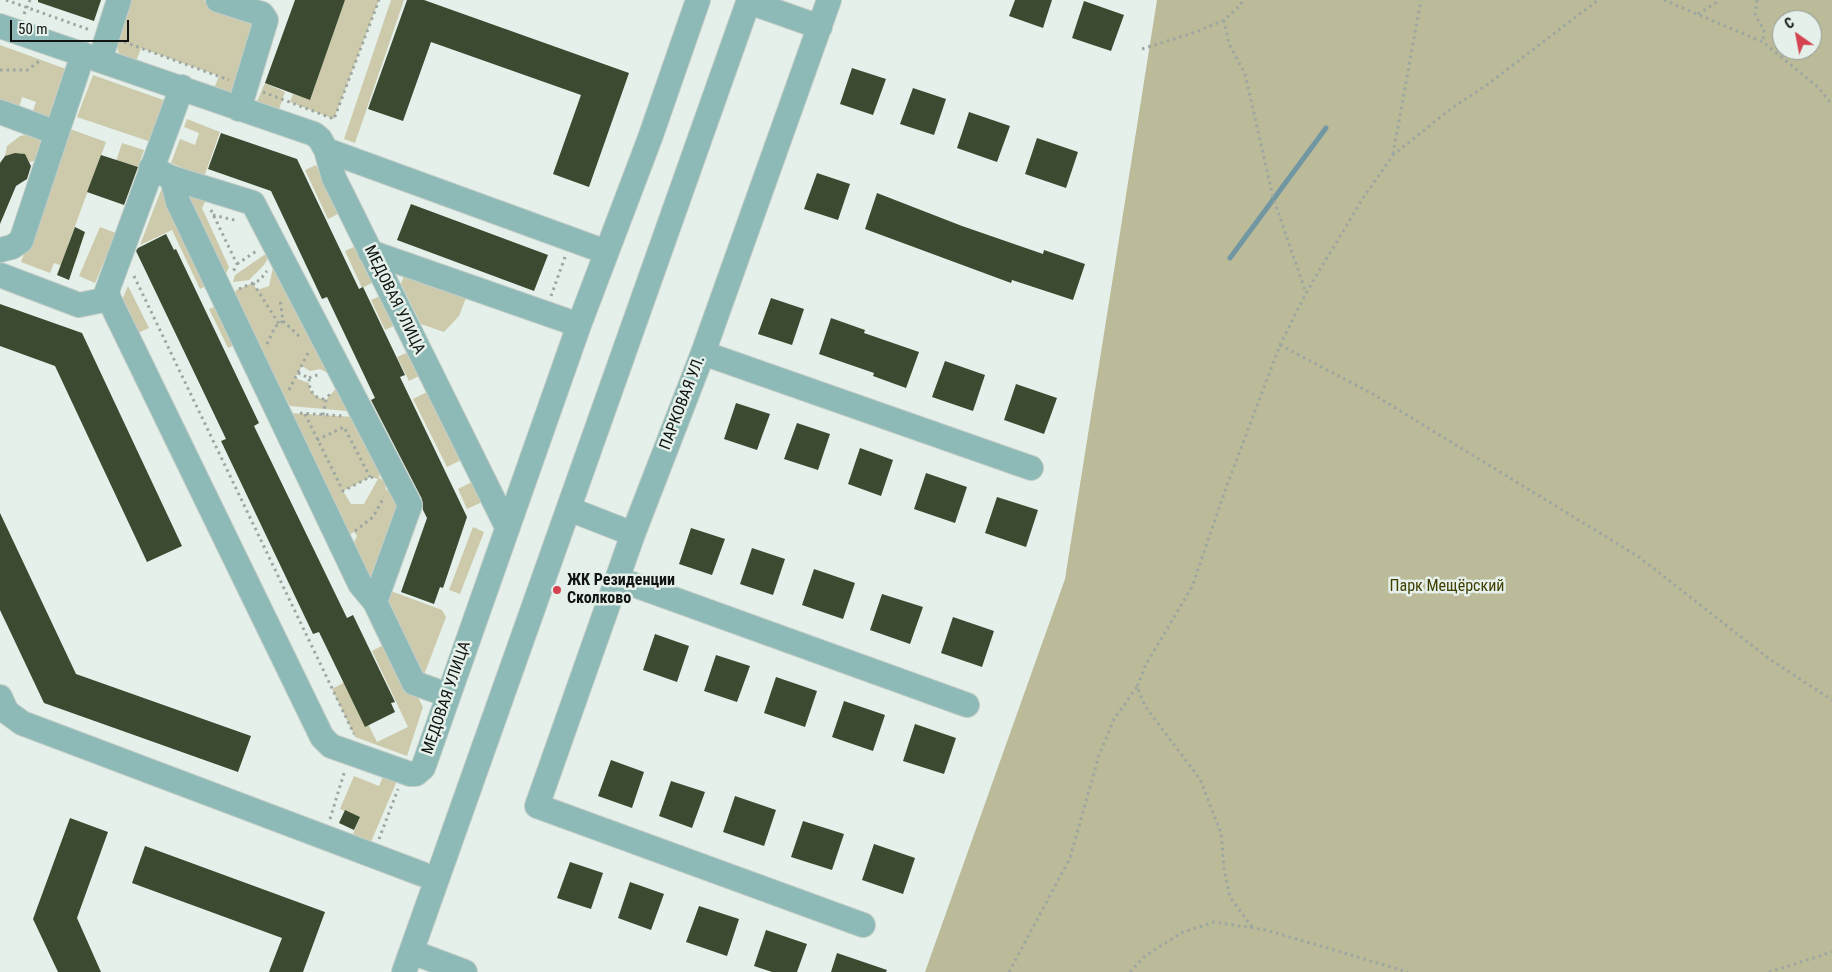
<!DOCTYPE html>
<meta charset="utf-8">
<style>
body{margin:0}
#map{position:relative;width:1832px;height:972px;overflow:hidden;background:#e5f0ea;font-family:"Roboto Condensed",sans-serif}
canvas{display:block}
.north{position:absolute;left:1772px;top:10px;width:50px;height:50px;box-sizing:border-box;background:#e5f0ea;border:1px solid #909894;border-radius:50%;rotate:327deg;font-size:14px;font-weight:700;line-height:20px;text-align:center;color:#111412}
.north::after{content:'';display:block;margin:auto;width:18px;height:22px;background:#d4434f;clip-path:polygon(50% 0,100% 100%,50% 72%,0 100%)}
.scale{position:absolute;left:10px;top:20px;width:119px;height:22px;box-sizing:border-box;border:2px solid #111412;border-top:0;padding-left:6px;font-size:15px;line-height:18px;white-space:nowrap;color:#111412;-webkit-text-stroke:4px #e5f0ea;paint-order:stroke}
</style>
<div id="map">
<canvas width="1832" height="972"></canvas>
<div class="north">С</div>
<div class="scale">50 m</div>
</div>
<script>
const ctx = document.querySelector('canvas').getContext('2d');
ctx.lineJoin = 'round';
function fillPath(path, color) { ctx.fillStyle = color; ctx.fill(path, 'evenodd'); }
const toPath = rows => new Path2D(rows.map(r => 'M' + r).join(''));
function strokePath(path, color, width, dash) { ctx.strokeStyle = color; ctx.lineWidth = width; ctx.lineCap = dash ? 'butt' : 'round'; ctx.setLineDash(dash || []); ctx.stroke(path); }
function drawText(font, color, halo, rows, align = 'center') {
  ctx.font = font + ' "Roboto Condensed",sans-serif'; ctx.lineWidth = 5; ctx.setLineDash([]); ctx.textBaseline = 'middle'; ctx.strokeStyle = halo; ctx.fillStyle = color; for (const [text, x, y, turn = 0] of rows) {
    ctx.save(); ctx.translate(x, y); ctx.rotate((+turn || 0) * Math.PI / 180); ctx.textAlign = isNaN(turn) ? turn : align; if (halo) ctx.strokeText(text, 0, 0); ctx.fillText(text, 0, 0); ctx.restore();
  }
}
const green = toPath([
 [129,0,203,0,258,19,246,86,223,103,210,98,219,76,141,48,133,70,120,58,115,39],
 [345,0,379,0,334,119,290,102,293,94,310,99],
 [391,0,404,0,355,143,344,139],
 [0,45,77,73,64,112,46,118,32,114,36,102,22,97,18,111,0,104],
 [93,75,169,102,154,143,77,117],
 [265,83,285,92,275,121,252,113],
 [187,119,220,132,204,177,171,163,180,139,195,145,199,133,184,127],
 [70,129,106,142,68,245,80,250,72,269,54,263,50,273,21,262],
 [36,133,47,142,40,159,30,162,21,153,5,156,7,146,20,136],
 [122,143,144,150,138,167,128,164,110,179],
 [316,165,340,213,328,219,305,170],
 [163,185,216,281,200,289,172,230,140,245],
 [187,194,208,196,202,208,229,267,225,276],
 [100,227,116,233,95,283,79,276],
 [356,246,374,282,362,288,345,251],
 [264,255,270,255,264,265,249,280,233,282,235,275],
 [274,263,351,406,347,411,290,406,262,356,234,297,236,290,253,283,257,290,269,286],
 [302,366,310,371,320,369,330,374,338,386,326,400,317,397,310,390,309,383,295,378],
 [404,275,466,298,459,316,444,332,421,324,401,284],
 [128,286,149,328,138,333,121,302],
 [384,294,398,324,385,330,371,300],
 [226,302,244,340,228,348,209,309],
 [411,351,423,374,409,381,397,357],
 [429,391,463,459,447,467,413,399],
 [288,413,355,417,381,467,379,478,385,481,386,491,396,478,410,505,371,588,353,544,357,536,354,532,347,536],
 [370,477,378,479,364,504,351,504,343,491],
 [474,481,484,501,467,509,458,489],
 [473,527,484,532,460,594,449,590],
 [391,591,442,610,446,617,424,675,418,672,387,607],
 [389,642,423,707,407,756,355,737,332,689,347,681,377,742,408,727,372,651],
 [386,770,399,776,371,842,353,834,360,817,340,809,354,776,379,786]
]);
const forest = toPath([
 [1157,0,1832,0,1832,972,925,972,1065,579],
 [1782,20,1812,20,1812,50,1782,50]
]);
const stream = toPath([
 [1230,258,1326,128]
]);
const building = toPath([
 [38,0,101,0,94,21,38,2],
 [295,0,345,0,310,100,265,83],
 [407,0,424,0,629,73,589,187,553,174,581,95,431,42,403,121,368,109],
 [1015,0,1052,0,1043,28,1009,16],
 [1084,1,1124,15,1111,51,1072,38],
 [852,68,886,79,873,115,840,104],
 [913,88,946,99,934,135,900,124],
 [969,112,1010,126,997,162,957,148],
 [221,133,297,159,359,289,363,287,405,375,400,377,467,517,443,588,440,587,434,604,401,592,427,518,423,510,422,499,371,400,375,398,327,297,322,299,271,191,208,169],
 [1037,138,1078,152,1066,188,1025,174],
 [15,153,25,154,31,166,27,179,16,186,0,224,0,163,5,156],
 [101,155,138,167,124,205,87,192],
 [817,173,850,184,838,220,804,209],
 [877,193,962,226,1043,254,1044,250,1085,264,1073,300,1012,280,1011,283,865,229],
 [411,204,548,255,534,291,397,240],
 [75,227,85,232,69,280,57,275],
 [166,234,174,250,176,249,259,423,254,426,347,618,353,615,395,702,391,703,395,712,365,727,319,632,313,634,221,441,226,439,136,251,138,248],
 [771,298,804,309,792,345,758,334],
 [0,304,82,333,182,546,147,562,55,366,0,346],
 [831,318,865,330,864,333,919,352,906,388,873,376,874,373,819,354],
 [945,361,985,375,973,411,932,397],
 [1016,384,1057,398,1044,434,1004,420],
 [736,403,770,414,757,450,724,439],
 [797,423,830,434,818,470,784,459],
 [860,448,893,460,881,496,848,484],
 [926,473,967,487,955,523,914,509],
 [997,497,1038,510,1026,547,985,533],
 [0,513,76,674,251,736,238,772,44,703,0,610],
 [691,528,725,539,712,575,679,564],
 [752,548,785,559,773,595,740,584],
 [814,569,855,583,843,619,802,605],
 [882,594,923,607,910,644,870,630],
 [953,617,994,631,982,667,941,653],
 [655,634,689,646,677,682,643,670],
 [716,655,750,666,737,702,704,691],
 [776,677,817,691,805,727,764,713],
 [844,701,885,715,873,751,832,737],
 [915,724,956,738,944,774,903,761],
 [611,760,644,772,632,808,598,796],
 [671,781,705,792,692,828,659,816],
 [735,796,776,810,764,846,723,832],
 [345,810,360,817,354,830,339,823],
 [70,818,108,832,77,918,101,972,58,972,33,919],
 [803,821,844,834,832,870,791,857],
 [874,844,915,858,903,894,862,880],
 [145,846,325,912,303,972,269,972,282,938,132,883],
 [570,862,603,873,591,909,557,898],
 [630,882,664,894,651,930,618,918],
 [699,906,739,919,727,956,686,942],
 [766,930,807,944,797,972,772,972,754,966],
 [837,953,887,970,886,972,831,972]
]);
const path = toPath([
 [6,0,90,30],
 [1664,0,1763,42,1819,88,1832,105],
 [1757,0,1755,15,1764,30,1763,42],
 [24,14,30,0],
 [1698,14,1720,0],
 [1224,20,1229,44,1245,74,1273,197,1306,293],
 [124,42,229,80],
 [1142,49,1196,32,1224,20,1241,5,1242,0],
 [0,70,27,70,41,60],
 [263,92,334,119,379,0],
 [1393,154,1421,0],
 [211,210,237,264,232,274],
 [213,215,238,221],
 [237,264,258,250],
 [134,276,354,734],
 [253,283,279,324],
 [239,289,260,280,267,271],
 [551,296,565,257],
 [283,321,301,338],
 [267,344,275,327,283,321,280,299],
 [1280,345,1371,393,1639,557,1768,658,1832,700],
 [298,373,309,378,310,390,317,397,326,400],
 [309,378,320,374],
 [289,390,309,351],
 [300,413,344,416],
 [305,414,343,491,370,477,375,478],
 [323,415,326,400,331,392],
 [317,440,344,427,370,477],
 [355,531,373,517,384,497],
 [330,819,345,770],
 [379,839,398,789],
 [1252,927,1230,897,1224,868,1221,833,1200,779,1145,706,1137,687,1146,664,1192,587,1226,488,1280,345,1306,293,1363,198,1393,155,1452,108,1488,84,1598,0],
 [1009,972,1070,858,1099,755,1114,719,1137,687],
 [1130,972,1145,956,1181,933,1214,922,1266,930,1408,972],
 [1769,972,1832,952]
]);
const minor = toPath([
 [218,0,262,14,266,20,239,109],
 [829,0,703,353,633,534,537,806,863,925],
 [749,2,820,27],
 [0,26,314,134,320,139,326,150,334,178,507,527],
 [100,60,119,0],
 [182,87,107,291,109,299,322,737,331,746,410,774,416,774,423,768,579,325,650,138,698,0],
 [0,112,57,133],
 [326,150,606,252],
 [151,168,172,178,253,203,410,505,375,602,414,683,448,695],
 [172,178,178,202,360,584,375,602],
 [0,250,12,247,21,241,83,54],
 [370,252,579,325],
 [0,275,79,305,109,299],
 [703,353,1031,468],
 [569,509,633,534],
 [618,579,967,705],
 [0,697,7,712,22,723,422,874],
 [412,952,465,972],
 [404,972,749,0]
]);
const markers = [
 [557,590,5,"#d4434f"]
];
const streetNames = [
 ["МЕДОВАЯ УЛИЦА",394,300,64],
 ["ПАРКОВАЯ УЛ.",683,403,-69],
 ["МЕДОВАЯ УЛИЦА",447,698,-71]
];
const poiNames = [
 ["ЖК Резиденции",567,581],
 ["Сколково",567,599]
];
const parkNames = [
 ["Парк Мещёрский",1447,587]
];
fillPath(green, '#cccaaa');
fillPath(forest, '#bbba99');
strokePath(stream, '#7197a3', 5);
fillPath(building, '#3b4a31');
strokePath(minor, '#c3cdc7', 26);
strokePath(path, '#9da6a1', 3, [2.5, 4]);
strokePath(minor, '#8db9b6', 24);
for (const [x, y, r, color] of markers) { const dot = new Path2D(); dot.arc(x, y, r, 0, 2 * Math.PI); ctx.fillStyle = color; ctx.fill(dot); strokePath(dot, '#e5f0ea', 2); }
drawText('16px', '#111412', '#e5f0ea', streetNames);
drawText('bold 16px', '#111412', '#e5f0ea', poiNames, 'left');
drawText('16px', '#403d00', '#e5f0ea', parkNames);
</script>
